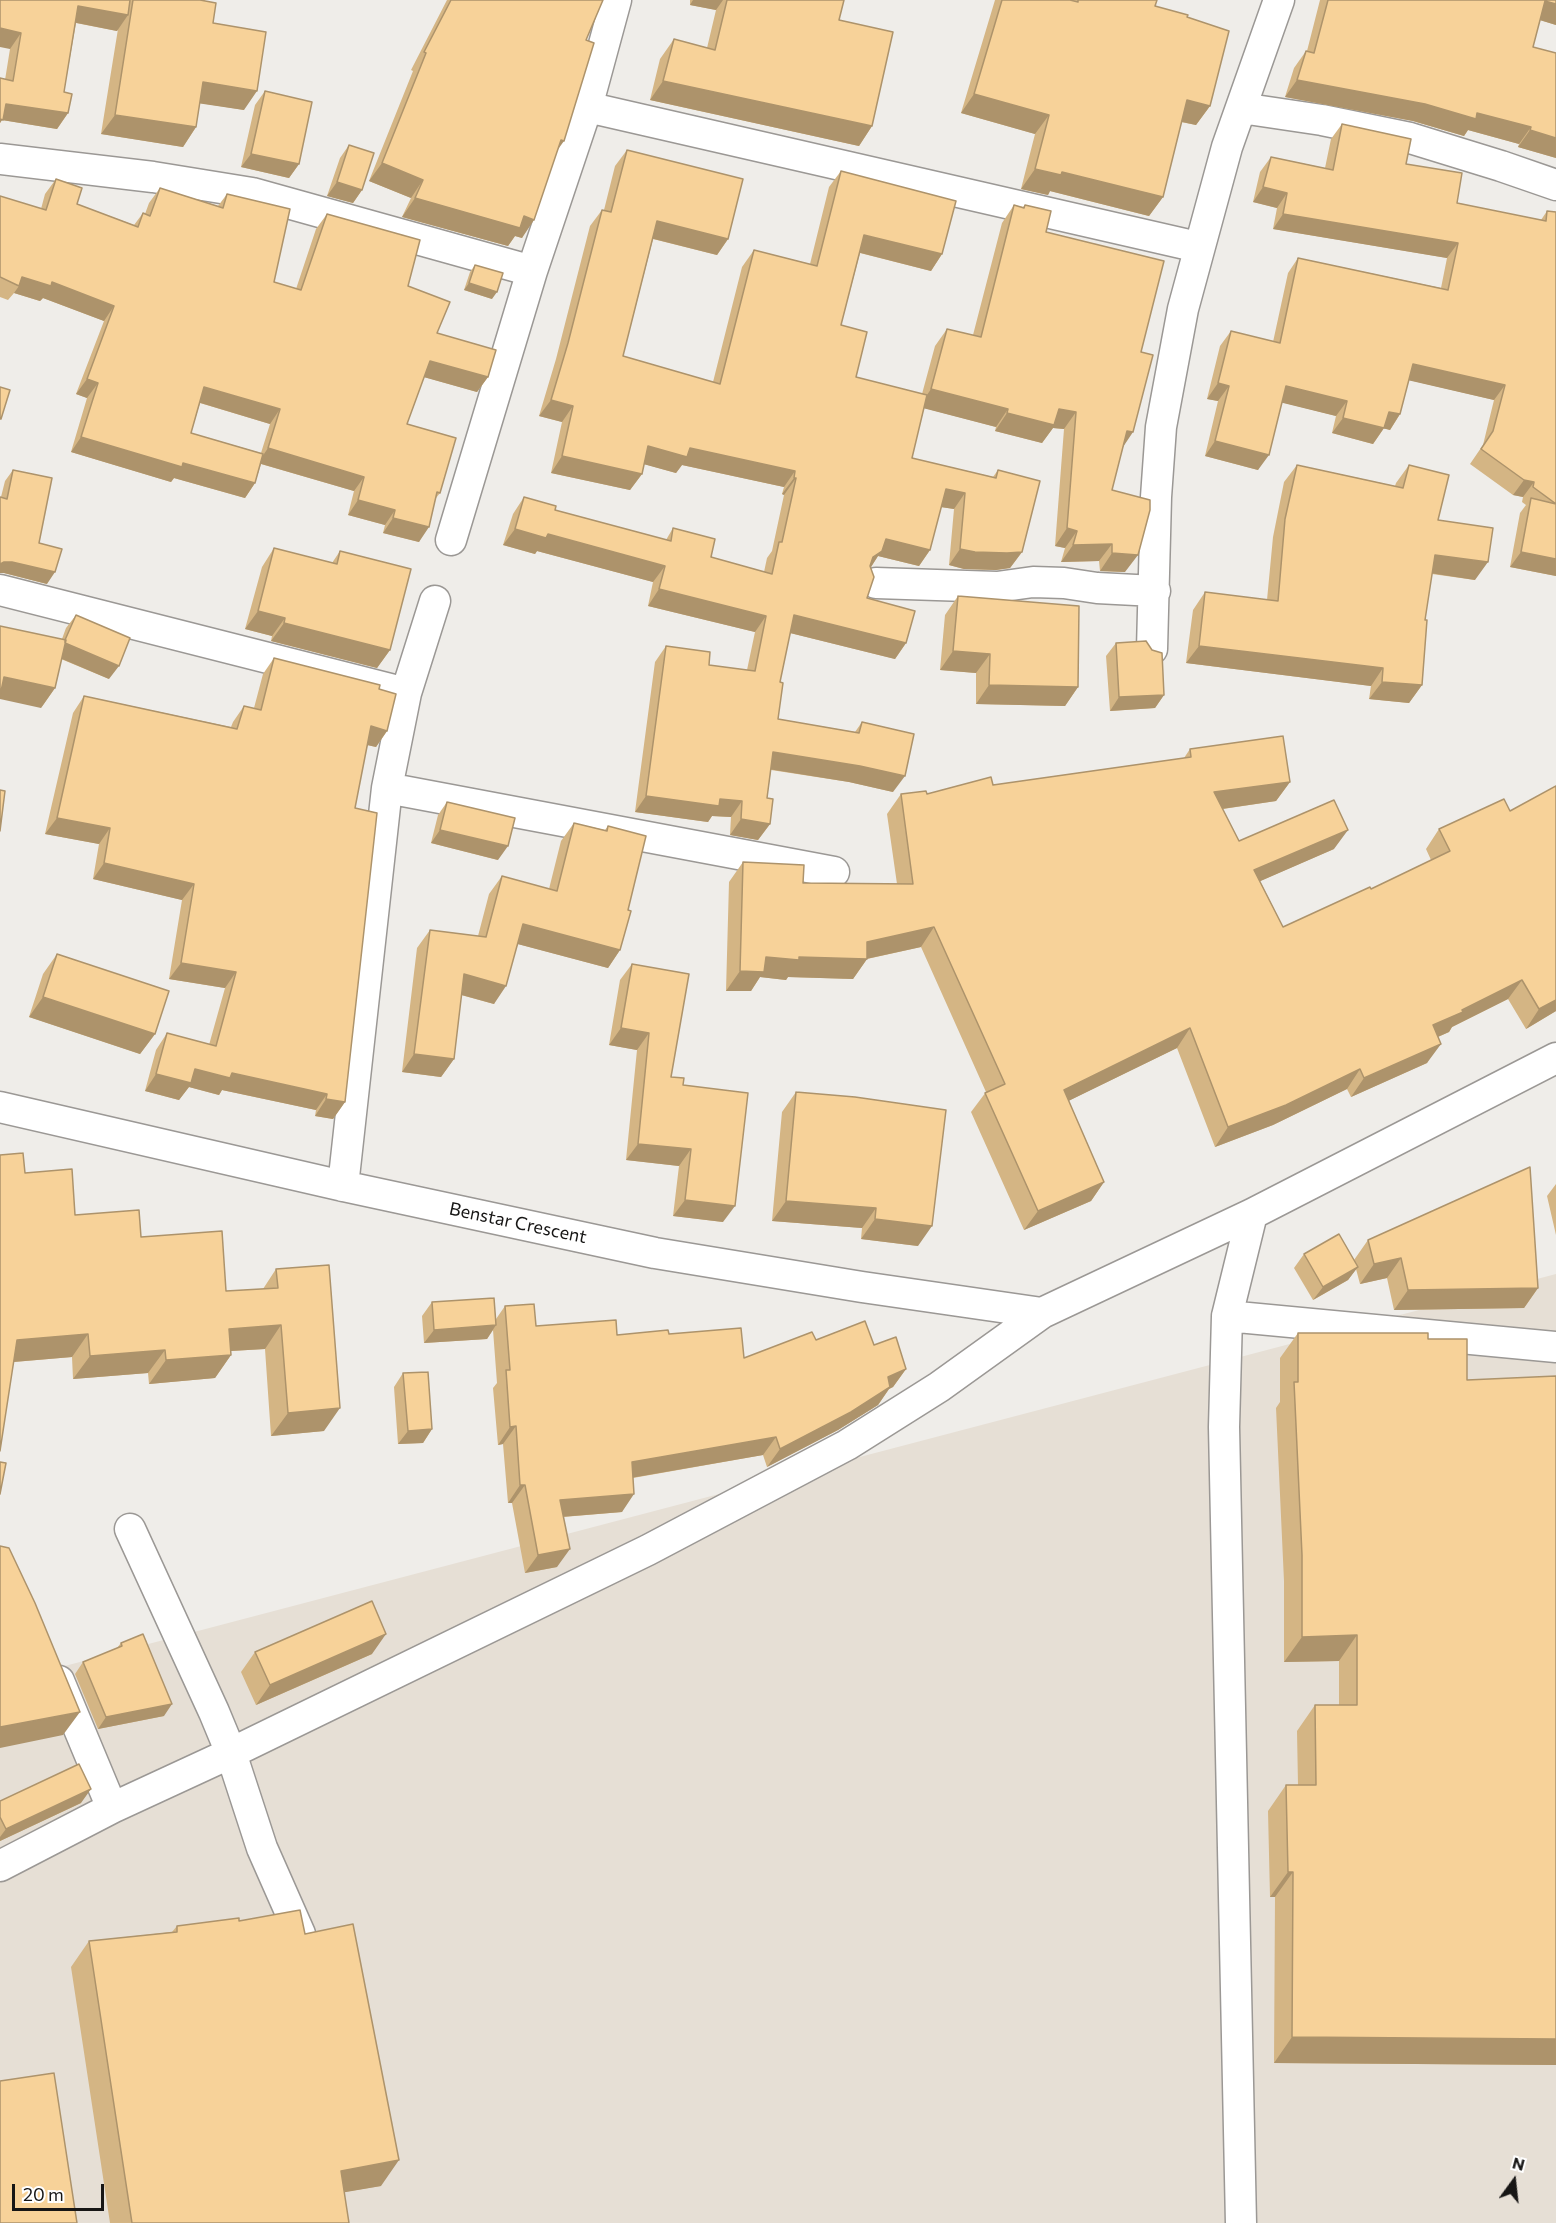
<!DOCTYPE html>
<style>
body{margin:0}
#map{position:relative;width:1556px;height:2223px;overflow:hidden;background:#efede9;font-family:Commissioner,sans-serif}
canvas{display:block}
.north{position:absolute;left:1484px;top:2151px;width:60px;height:60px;-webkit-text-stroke:4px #fff;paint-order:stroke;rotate:15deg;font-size:16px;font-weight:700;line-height:24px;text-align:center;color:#171615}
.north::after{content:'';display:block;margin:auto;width:21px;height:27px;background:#171615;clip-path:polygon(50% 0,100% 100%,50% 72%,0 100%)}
.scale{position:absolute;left:12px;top:2184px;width:92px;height:27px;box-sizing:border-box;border:3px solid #171615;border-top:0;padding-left:8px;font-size:18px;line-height:21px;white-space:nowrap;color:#171615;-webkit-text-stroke:4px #fff;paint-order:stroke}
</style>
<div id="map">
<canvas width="1556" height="2223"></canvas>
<div class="north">N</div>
<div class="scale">20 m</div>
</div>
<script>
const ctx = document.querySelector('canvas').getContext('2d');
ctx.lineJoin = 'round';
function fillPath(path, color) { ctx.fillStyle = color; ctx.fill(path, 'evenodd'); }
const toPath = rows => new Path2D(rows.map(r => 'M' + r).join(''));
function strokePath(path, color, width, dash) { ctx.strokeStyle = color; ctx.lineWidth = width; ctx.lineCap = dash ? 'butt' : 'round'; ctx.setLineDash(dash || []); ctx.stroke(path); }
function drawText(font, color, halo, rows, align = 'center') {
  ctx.font = font + ' Commissioner,sans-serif'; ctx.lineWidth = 6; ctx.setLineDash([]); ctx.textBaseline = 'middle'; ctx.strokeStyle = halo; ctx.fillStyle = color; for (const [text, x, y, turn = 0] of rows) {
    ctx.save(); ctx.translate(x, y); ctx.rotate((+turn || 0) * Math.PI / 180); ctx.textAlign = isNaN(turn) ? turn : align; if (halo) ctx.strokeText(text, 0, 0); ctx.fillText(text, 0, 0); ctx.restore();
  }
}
const built = toPath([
 [1556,1274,1556,2223,0,2223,0,1683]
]);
const minor = toPath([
 [587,107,1198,247],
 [1241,108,1322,120,1410,138,1501,166,1556,185],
 [0,159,153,177,252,193,532,271],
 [451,540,532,271,587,107,616,0],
 [876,583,997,587,1033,582,1064,583,1097,588,1155,591],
 [0,590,406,693],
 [1152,649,1156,497,1161,427,1183,309,1227,147,1279,0],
 [387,788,834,872],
 [0,1107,343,1186,655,1253,862,1287,1042,1313],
 [343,1186,387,788,406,693,435,601],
 [1252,1214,1227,1316,1556,1347],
 [1227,1316,1224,1427,1241,2223],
 [130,1529,214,1712,231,1753,262,1848,300,1934],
 [59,1681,112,1808],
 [0,1866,112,1808,231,1753,648,1550,847,1445,939,1387,1042,1313,1252,1214,1556,1058]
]);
const wall = toPath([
 [0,0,200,0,213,23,244,110,200,103,196,127,183,147,101,134,118,29,117,31,76,23,64,92,68,113,57,129,2,120,0,123,0,78,5,80,10,49],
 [447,0,603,0,586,40,557,151,522,238,515,236,508,246,402,217,411,198,369,181,413,71,411,70],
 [690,0,844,0,839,20,872,126,859,146,650,100,660,59,674,39,707,48,716,10,690,5],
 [995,0,1157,0,1155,6,1187,17,1210,106,1196,125,1181,122,1163,197,1149,216,1050,191,1048,195,1021,189,1035,134,961,113],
 [1320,0,1556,0,1556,25,1540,20,1533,47,1556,158,1518,147,1519,144,1468,130,1464,136,1413,121,1285,97,1294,68,1306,51,1307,51],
 [265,91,299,164,289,178,241,167,255,105],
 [1342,124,1406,164,1457,203,1541,220,1547,211,1556,212,1556,576,1510,567,1520,513,1526,505,1522,502,1523,497,1513,495,1470,464,1483,445,1494,400,1409,380,1400,414,1390,430,1384,428,1373,444,1332,433,1336,416,1281,402,1258,470,1205,456,1218,401,1207,399,1220,346,1231,331,1273,342,1288,273,1298,258,1441,288,1447,258,1273,229,1277,208,1253,202,1260,172,1271,157,1325,168,1331,139],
 [349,145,362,190,353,203,327,196,340,158],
 [627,150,728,239,717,255,653,239,623,356,713,382,742,267,754,250,810,264,829,187,841,171,942,254,931,271,860,253,841,325,856,377,922,394,935,346,947,329,973,335,1002,223,1014,205,1023,207,1025,205,1141,352,1123,447,1112,490,1125,572,1100,571,1099,561,1061,562,1065,548,1055,546,1064,429,1053,428,1042,443,995,431,996,427,924,408,912,458,993,477,998,470,1022,552,1010,568,996,570,964,569,949,565,954,509,941,507,930,550,919,566,878,556,871,567,867,598,906,643,895,659,790,633,780,682,778,719,855,732,862,722,893,792,849,782,771,770,767,798,770,824,758,840,730,835,731,817,712,816,708,822,635,812,655,662,666,646,709,665,747,670,755,632,648,606,653,582,537,551,535,554,503,545,513,514,524,497,555,510,666,540,673,528,711,557,764,572,767,558,772,551,784,495,782,494,784,487,682,465,676,473,644,464,642,474,630,490,551,473,562,422,539,416,556,359,590,226,602,210,604,210,615,166],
 [56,179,77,204,134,225,143,213,145,214,149,203,160,188,218,206,227,194,274,282,296,289,316,229,327,214,408,286,437,333,488,377,477,392,424,377,407,424,440,493,436,498,419,542,383,533,385,525,348,515,354,491,261,464,255,483,245,498,174,478,171,482,71,452,87,398,76,394,104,321,43,298,40,301,14,293,8,300,0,297,0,196,41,209,45,194],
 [200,403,270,424,261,453,191,433],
 [475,265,492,299,464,290,470,272],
 [1297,465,1395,486,1396,483,1409,465,1438,520,1475,580,1432,574,1425,620,1422,685,1409,703,1369,699,1371,686,1186,663,1193,610,1205,592,1267,600,1273,537,1284,482],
 [13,470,39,543,47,584,4,573,1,497,5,481],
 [274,548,332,563,340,551,390,650,377,668,271,641,272,636,245,629,262,567],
 [958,596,1078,687,1065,706,976,704,976,673,940,670,945,615],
 [76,615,109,679,61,659,55,688,41,708,62,639,66,628],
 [1116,643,1164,695,1155,708,1110,711,1106,656],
 [274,658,379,689,387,731,376,747,367,745,355,808,345,1102,333,1119,315,1116,316,1110,222,1090,219,1095,189,1087,179,1100,145,1091,156,1050,167,1033,209,1045,225,988,169,979,182,900,93,879,99,844,45,834,73,713,84,696,231,727,233,722,244,706,254,708,263,674],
 [1190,749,1290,782,1276,801,1223,809,1239,841,1334,849,1260,881,1283,927,1371,889,1431,860,1426,849,1439,829,1510,811,1556,786,1556,1011,1526,1029,1508,999,1452,1027,1449,1032,1438,1037,1427,1063,1351,1097,1347,1089,1273,1125,1215,1147,1177,1048,1068,1101,1104,1182,1091,1201,1024,1230,971,1112,986,1092,921,947,867,959,853,979,788,977,786,980,760,977,751,991,726,991,729,882,743,862,803,883,897,884,887,814,901,794,927,794,993,785,1184,758],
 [447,802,498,860,431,843,438,815],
 [574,823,605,830,608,826,628,910,620,950,608,968,518,944,494,1004,461,995,454,1059,441,1077,402,1072,417,948,430,930,478,936,489,894,502,876,549,889,561,841],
 [57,954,155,1034,140,1054,29,1017,43,974],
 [632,964,671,1077,683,1085,723,1222,673,1216,679,1166,626,1160,637,1050,609,1045,620,980],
 [796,1092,918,1246,861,1239,862,1228,772,1221,782,1112],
 [25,1173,75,1215,141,1237,226,1291,263,1289,276,1269,324,1431,271,1436,265,1349,231,1351,231,1355,215,1378,149,1384,148,1373,73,1379,72,1357,14,1362],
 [1556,1184,1556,1235,1547,1196],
 [1368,1240,1538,1288,1524,1308,1394,1310,1387,1278,1360,1284,1356,1269,1348,1280,1313,1300,1294,1268,1304,1254,1355,1261,1354,1260],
 [432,1302,496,1319,505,1306,536,1326,617,1335,669,1334,744,1358,816,1340,874,1345,906,1369,893,1387,889,1389,878,1405,838,1430,767,1467,763,1455,633,1478,622,1512,563,1517,557,1567,525,1573,512,1503,508,1503,503,1444,498,1445,493,1388,497,1383,493,1330,487,1339,424,1343,422,1316],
 [1298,1333,1428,1339,1467,1380,1556,2065,1274,2063,1275,1897,1270,1897,1268,1811,1286,1785,1298,1785,1297,1731,1315,1705,1339,1705,1339,1661,1284,1662,1284,1581,1276,1408,1280,1402,1280,1358],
 [403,1373,432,1429,423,1443,398,1444,394,1387],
 [121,1643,164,1716,98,1729,75,1674,83,1662,117,1648],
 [255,1652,372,1654,256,1705,241,1672],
 [0,1801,81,1803,0,1841],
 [239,1921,305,1934,381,2186,344,2192,349,2223,110,2223,71,1967,89,1941,172,1932,177,1926]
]);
const shadedWall = toPath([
 [693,0,723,0,716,10,690,5],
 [1545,1,1556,4,1556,25,1533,18],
 [78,6,128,15,117,31,67,21],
 [0,28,21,33,10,49,0,47],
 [1297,80,1477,113,1531,127,1519,144,1468,130,1464,136,1413,121,1285,97],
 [663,81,872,126,859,146,650,100],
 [203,82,257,91,244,110,190,102],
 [974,94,1049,115,1035,134,961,113],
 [1187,100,1210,106,1196,125,1173,120],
 [6,104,68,113,57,129,2,120,0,123,0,112],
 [115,115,196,127,183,147,101,134],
 [1530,130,1556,138,1556,158,1518,147],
 [561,140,564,141,551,159],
 [251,154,299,164,289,178,241,167],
 [382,163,423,180,411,198,369,181],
 [1035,169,1062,172,1163,197,1149,216,1050,191,1048,195,1021,189],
 [337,182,362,190,353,203,327,196],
 [1263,187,1287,193,1277,208,1253,202],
 [415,198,524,216,534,220,522,238,515,236,508,246,402,217],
 [1283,214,1458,243,1447,258,1273,229],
 [657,221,728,239,717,255,646,237],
 [864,235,942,254,931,271,853,251],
 [22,277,52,282,114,306,104,321,43,298,40,301,14,293,19,286],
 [469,283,497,292,492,299,464,290],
 [430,361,488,377,477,392,420,376],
 [1413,364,1505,385,1494,400,1403,379],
 [87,379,98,383,87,398,76,394],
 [1218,383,1229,386,1218,401,1207,399],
 [1286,386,1347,401,1336,416,1275,401],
 [204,387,280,409,270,424,194,401],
 [931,389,1008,409,996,427,919,407],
 [551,400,573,406,562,422,539,416],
 [1059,409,1076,412,1064,429,1053,428,1042,443,995,431,1007,413],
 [1389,412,1400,414,1390,430,1378,427],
 [1343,418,1384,428,1373,444,1332,433],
 [1127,431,1133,432,1121,450],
 [81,437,183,463,255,483,245,498,174,478,171,482,71,452],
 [1215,441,1269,455,1258,470,1205,456],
 [648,446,690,448,795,471,784,487,682,465,676,473,636,462],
 [268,448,364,477,354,491,258,463],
 [562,456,642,474,630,490,551,473],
 [794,478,796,478,784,495,782,494],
 [1524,480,1534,482,1523,497,1513,495],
 [946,489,965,493,954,509,934,506],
 [358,500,395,510,385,525,348,515],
 [393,518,429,527,419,542,383,533],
 [1067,528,1077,531,1065,548,1055,546],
 [515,529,548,534,665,566,653,582,537,551,535,554,503,545],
 [886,539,930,550,919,566,878,556,871,567,862,573],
 [1112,544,1099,561,1061,562,1073,545],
 [960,549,1022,552,1010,568,996,570,964,569,949,565],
 [1521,552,1556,559,1556,576,1510,567],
 [1112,553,1138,555,1125,572,1100,571],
 [1435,555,1488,562,1475,580,1423,572],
 [4,562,12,562,55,572,47,584,4,573,0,573,0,564],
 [659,589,766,616,755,632,648,606],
 [258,611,285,618,272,636,245,629],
 [794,615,906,643,895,659,782,631],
 [284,623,390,650,377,668,271,641],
 [64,643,119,666,109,679,55,656],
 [1199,646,1383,668,1371,686,1186,663],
 [953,651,990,654,976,673,940,670],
 [4,677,55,688,41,708,0,699,0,682],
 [1382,682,1422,685,1409,703,1369,699],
 [989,685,1078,687,1065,706,976,704],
 [1164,695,1155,708,1110,711,1119,697],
 [371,726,387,731,376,747,359,743],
 [773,752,860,766,905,776,893,792,849,782,762,768],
 [1290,782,1276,801,1201,812,1214,792],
 [646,796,720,799,742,801,731,817,712,816,708,822,635,812],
 [57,818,110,828,99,844,45,834],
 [741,819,770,824,758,840,730,835],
 [440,830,508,846,498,860,431,843],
 [1348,830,1334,849,1240,890,1254,870],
 [104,863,194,884,182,900,93,879],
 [523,924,620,950,608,968,510,942],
 [934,927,921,947,866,959,867,959,853,979,788,977,786,980,760,977,751,991,726,991,740,971,766,957,799,957],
 [181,963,236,972,225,988,169,979],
 [464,974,506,986,494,1004,451,992],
 [1522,980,1508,999,1452,1027,1449,1032,1419,1045,1433,1025],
 [43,997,155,1034,140,1054,29,1017],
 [1556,1000,1556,1011,1526,1029,1539,1009],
 [621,1028,649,1033,637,1050,609,1045],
 [1190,1028,1177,1048,1050,1110,1064,1090],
 [1441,1044,1427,1063,1351,1097,1364,1078],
 [414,1054,454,1059,441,1077,402,1072],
 [195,1069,232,1073,327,1094,316,1110,222,1090,219,1095,189,1087,179,1100,145,1091,156,1074],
 [1360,1069,1347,1089,1273,1125,1215,1147,1228,1127],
 [326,1099,345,1102,333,1119,315,1116],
 [638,1144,691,1149,679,1166,626,1160],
 [1104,1182,1091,1201,1024,1230,1038,1211],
 [685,1200,735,1206,723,1222,673,1216],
 [786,1201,876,1208,862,1228,772,1221],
 [875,1219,932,1226,918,1246,861,1239],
 [1401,1258,1387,1278,1360,1284,1374,1264],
 [1358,1267,1348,1280,1313,1300,1323,1287],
 [1538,1288,1524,1308,1394,1310,1408,1290],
 [281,1325,265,1349,213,1352,229,1329],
 [496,1325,487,1339,424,1343,434,1330],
 [88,1334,72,1357,1,1363,17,1340],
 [165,1350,148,1373,73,1379,90,1356],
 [231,1355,215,1378,149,1384,166,1360],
 [906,1369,893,1387,889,1389,878,1405,838,1430,767,1467,780,1449,888,1377],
 [340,1408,324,1431,271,1436,288,1413],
 [516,1426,503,1444,498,1445,510,1427],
 [432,1429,423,1443,398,1444,408,1431],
 [776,1437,763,1455,619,1480,632,1462],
 [520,1485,525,1485,512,1503,508,1503],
 [634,1494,622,1512,548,1518,560,1500],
 [570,1549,557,1567,525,1573,538,1555],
 [386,1634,372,1654,256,1705,270,1685],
 [1357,1635,1339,1661,1284,1662,1302,1637],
 [172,1704,164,1716,98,1729,106,1717],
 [80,1712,63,1735,0,1748,0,1727],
 [91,1789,81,1803,0,1841,0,1837,6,1829],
 [1288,1872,1293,1872,1275,1897,1270,1897],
 [1292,2037,1556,2039,1556,2065,1274,2063],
 [399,2160,381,2186,323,2196,341,2171]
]);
const building = toPath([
 [0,0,130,0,128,15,78,6,64,92,72,94,68,113,6,104,3,120,0,119,0,78,13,81,21,33,0,28,0,0],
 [133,0,200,0,216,3,213,23,266,32,257,91,203,82,196,127,115,115,133,0],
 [451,0,603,0,586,40,594,43,564,141,561,140,534,220,524,216,520,228,415,198,423,180,382,163,426,53,424,52,451,0],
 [727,0,844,0,839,20,893,32,872,126,663,81,674,39,715,50,727,0],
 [1002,0,1070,0,1078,2,1078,0,1157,0,1155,6,1188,15,1187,17,1229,31,1210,106,1187,100,1163,197,1062,172,1061,175,1035,169,1049,115,974,94,1002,0],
 [1328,0,1556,0,1556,4,1545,1,1533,47,1556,53,1556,138,1530,130,1531,127,1477,113,1476,119,1425,104,1297,80,1306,51,1314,53,1328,0],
 [265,91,312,102,299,164,251,154,265,91],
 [1342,124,1411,139,1406,164,1462,173,1457,203,1546,221,1547,211,1556,212,1556,504,1533,487,1534,482,1524,480,1481,449,1493,431,1505,385,1413,364,1400,414,1389,412,1384,428,1343,418,1347,401,1286,386,1269,455,1215,441,1229,386,1218,383,1231,331,1280,343,1298,258,1448,290,1458,243,1283,214,1287,193,1263,187,1271,157,1333,170,1342,124],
 [349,145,374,153,362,190,337,182,349,145],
 [627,150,743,179,728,239,657,221,623,356,720,384,754,250,817,266,841,171,956,201,942,254,864,235,841,325,867,332,856,377,927,395,912,458,996,478,998,470,1040,481,1022,552,1007,553,975,552,960,549,965,493,946,489,930,550,886,539,882,551,873,557,870,566,874,577,867,598,915,611,906,643,794,615,780,682,783,683,778,719,859,733,862,722,914,734,905,776,860,766,773,752,767,798,773,799,770,824,741,819,742,801,720,799,719,806,646,796,666,646,710,652,709,665,755,671,766,616,659,589,665,566,548,534,546,538,515,529,524,497,556,506,555,510,671,541,673,528,715,539,711,557,772,574,779,542,782,542,796,478,794,478,795,471,690,448,687,457,648,446,642,474,562,456,573,406,551,400,568,343,602,210,611,212,627,150],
 [56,179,82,188,77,204,138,227,143,213,150,216,160,188,223,208,227,194,290,209,274,282,301,290,327,214,420,240,408,286,450,302,437,333,496,350,488,377,430,361,407,424,456,438,440,493,437,492,429,527,393,518,395,510,358,500,364,477,268,448,280,409,204,387,191,433,263,454,255,483,183,463,182,467,81,437,98,383,87,379,114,306,52,282,51,286,22,277,19,286,0,277,0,196,46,210,56,179],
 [1014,205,1024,208,1025,205,1051,211,1046,232,1164,261,1141,352,1153,355,1133,432,1127,431,1112,490,1150,500,1150,510,1138,555,1112,553,1112,544,1073,545,1077,531,1067,528,1076,412,1059,409,1054,425,1007,413,1008,409,931,389,947,329,981,337,1014,205],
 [475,265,503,273,497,292,469,283,475,265],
 [0,387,10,390,1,419,0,419,0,387],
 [1297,465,1403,488,1409,465,1449,475,1438,520,1493,528,1488,562,1435,555,1425,620,1427,620,1422,685,1382,682,1383,668,1199,646,1205,592,1278,601,1285,519,1297,465],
 [13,470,52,478,39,543,62,549,55,572,12,562,4,562,0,564,0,497,7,499,13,470],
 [1531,498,1556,504,1556,559,1521,552,1531,498],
 [274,548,337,564,340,551,411,569,390,650,284,623,285,618,258,611,274,548],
 [958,596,1079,606,1078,687,989,685,990,654,953,651,958,596],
 [76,615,130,638,119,666,65,643,65,640,76,615],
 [0,626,66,640,55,688,4,677,0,696,0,626],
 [1146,641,1152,650,1162,653,1164,695,1119,697,1116,643,1146,641],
 [274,658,380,685,379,689,396,694,387,731,371,726,355,808,377,813,345,1102,326,1099,327,1094,232,1073,230,1078,195,1069,191,1083,156,1074,167,1033,216,1046,236,972,181,963,194,884,104,863,110,828,57,818,84,696,237,729,244,706,261,710,274,658],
 [1283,736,1290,782,1214,792,1239,841,1334,800,1348,830,1254,870,1283,927,1370,887,1371,889,1450,851,1439,829,1504,799,1510,811,1556,786,1556,1000,1539,1009,1522,980,1462,1010,1463,1012,1433,1025,1441,1044,1364,1078,1360,1069,1286,1105,1228,1127,1190,1028,1064,1090,1104,1182,1038,1211,985,1093,1005,1084,934,927,867,942,867,959,799,957,799,960,766,957,764,972,740,971,743,862,804,865,803,883,913,884,901,794,926,791,927,794,991,777,993,785,1191,757,1190,749,1283,736],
 [0,790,5,791,0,831,0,790],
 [447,802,515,818,508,846,440,830,447,802],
 [574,823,607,831,608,826,646,836,628,910,631,911,620,950,523,924,506,986,464,974,454,1059,414,1054,430,930,486,937,502,876,557,891,574,823],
 [57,954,169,991,155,1034,43,997,57,954],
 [632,964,689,974,671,1077,684,1078,683,1085,748,1093,735,1206,685,1200,691,1149,638,1144,649,1033,621,1028,632,964],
 [796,1092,855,1097,946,1110,932,1226,875,1219,876,1208,786,1201,796,1092],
 [23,1153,25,1173,72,1169,75,1215,139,1210,141,1237,222,1231,226,1291,278,1288,276,1269,329,1265,340,1408,288,1413,281,1325,229,1329,231,1355,166,1360,165,1350,90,1356,88,1334,17,1340,0,1451,0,1155,23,1153],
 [1530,1167,1538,1288,1408,1290,1401,1258,1374,1264,1368,1240,1530,1167],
 [1339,1234,1358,1267,1323,1287,1304,1254,1339,1234],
 [494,1298,496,1325,434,1330,432,1302,494,1298],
 [534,1304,536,1326,616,1320,617,1335,668,1330,669,1334,741,1328,744,1358,812,1332,816,1340,865,1321,874,1345,896,1337,906,1369,888,1377,890,1387,851,1412,780,1449,776,1437,632,1462,634,1494,560,1500,570,1549,538,1555,525,1485,520,1485,516,1426,510,1427,506,1370,510,1370,505,1306,534,1304],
 [1298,1333,1428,1333,1428,1339,1467,1339,1467,1380,1556,1376,1556,2039,1292,2037,1293,1872,1288,1872,1286,1785,1316,1785,1315,1705,1357,1705,1357,1635,1302,1637,1302,1555,1294,1382,1298,1382,1298,1333],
 [428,1372,432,1429,408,1431,403,1373,428,1372],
 [0,1462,6,1463,0,1494,0,1462],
 [0,1546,9,1548,35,1603,80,1712,0,1727,0,1546],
 [372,1601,386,1634,270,1685,255,1652,372,1601],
 [143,1634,172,1704,106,1717,83,1662,122,1646,121,1643,143,1634],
 [79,1764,91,1789,6,1829,0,1817,0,1801,79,1764],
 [300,1910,305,1934,353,1924,399,2160,341,2171,349,2223,132,2223,89,1941,177,1932,177,1926,239,1918,239,1921,300,1910],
 [54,2073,77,2223,0,2223,0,2081,54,2073]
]);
const streetNames = [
 ["Benstar Crescent",518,1223,12]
];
fillPath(built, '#e6dfd5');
strokePath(minor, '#9b9895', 33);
strokePath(minor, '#fff', 30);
fillPath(wall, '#d4b584');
fillPath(shadedWall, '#ad936b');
fillPath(building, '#f7d299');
strokePath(building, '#ad936b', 1.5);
drawText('18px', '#171615', '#fff', streetNames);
</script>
